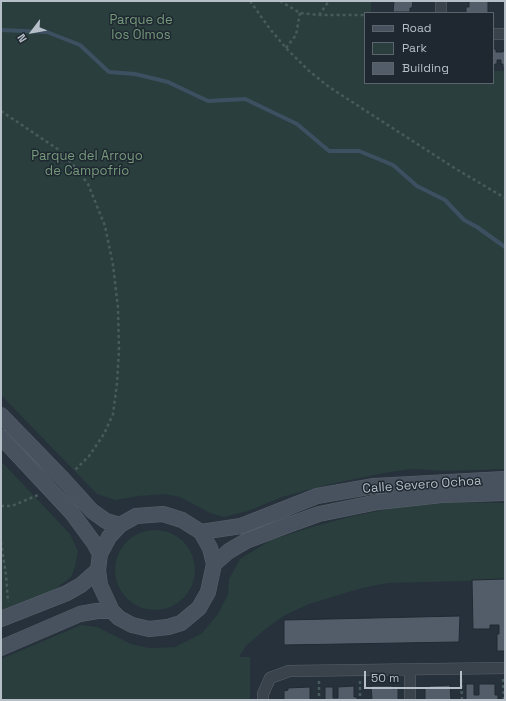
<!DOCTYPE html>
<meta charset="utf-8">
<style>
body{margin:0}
#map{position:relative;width:506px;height:701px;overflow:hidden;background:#26313b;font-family:"Space Grotesk",sans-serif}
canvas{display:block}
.frame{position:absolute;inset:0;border:2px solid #b6bec7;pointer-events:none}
.legend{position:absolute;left:364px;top:12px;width:130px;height:72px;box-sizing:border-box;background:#1f2831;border:1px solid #5b646d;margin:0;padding:5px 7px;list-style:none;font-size:12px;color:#b6bec7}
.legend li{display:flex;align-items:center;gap:8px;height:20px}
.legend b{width:20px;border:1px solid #5b646d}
.north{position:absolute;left:12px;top:12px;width:40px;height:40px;-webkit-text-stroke:3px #1f2831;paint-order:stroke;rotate:238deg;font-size:11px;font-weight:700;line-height:16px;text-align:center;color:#b6bec7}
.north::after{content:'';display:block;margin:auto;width:14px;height:18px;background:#b6bec7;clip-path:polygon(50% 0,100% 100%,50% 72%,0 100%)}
.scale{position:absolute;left:364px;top:671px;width:98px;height:18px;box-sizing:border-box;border:2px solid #b6bec7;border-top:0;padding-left:5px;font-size:12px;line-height:14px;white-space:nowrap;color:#b6bec7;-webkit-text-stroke:3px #1f2831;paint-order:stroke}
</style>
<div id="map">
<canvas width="506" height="701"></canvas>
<div class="frame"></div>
<ul class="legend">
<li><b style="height:5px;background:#48525e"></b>Road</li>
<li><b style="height:11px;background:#293e3d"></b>Park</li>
<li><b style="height:11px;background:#525d69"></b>Building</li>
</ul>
<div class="north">N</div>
<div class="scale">50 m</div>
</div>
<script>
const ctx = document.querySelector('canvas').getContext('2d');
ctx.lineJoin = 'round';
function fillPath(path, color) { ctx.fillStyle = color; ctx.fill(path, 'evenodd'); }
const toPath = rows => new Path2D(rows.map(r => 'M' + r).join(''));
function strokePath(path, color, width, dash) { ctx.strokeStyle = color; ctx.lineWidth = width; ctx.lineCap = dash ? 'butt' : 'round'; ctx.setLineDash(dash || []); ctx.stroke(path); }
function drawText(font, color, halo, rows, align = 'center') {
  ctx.font = font + ' "Space Grotesk",sans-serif'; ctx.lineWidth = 3; ctx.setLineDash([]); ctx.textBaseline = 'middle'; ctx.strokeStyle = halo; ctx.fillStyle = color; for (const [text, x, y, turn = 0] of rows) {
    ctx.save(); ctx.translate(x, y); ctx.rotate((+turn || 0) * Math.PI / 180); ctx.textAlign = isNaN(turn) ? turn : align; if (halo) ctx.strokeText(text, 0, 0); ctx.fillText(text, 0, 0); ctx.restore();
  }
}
const green = toPath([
 [1,1,371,1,371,13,365,13,365,83,493,83,493,71,505,71,505,469,447,471,412,469,384,473,326,485,282,497,248,511,224,517,210,513,180,497,165,494,139,496,115,500,97,494,1,395],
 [1,461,70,534,78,551,75,567,71,577,51,592,1,613],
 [455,502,505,503,505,580,388,583,362,588,309,604,285,615,263,631,246,646,239,657,250,657,250,700,1,700,1,659,81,625,97,627,131,644,149,648,175,647,201,634,218,614,228,594,229,579,240,559,271,540,312,527,349,517,393,508],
 '115 570a40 40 0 1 1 80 0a40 40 0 1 1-80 0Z'
]);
const stream = toPath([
 [1,30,47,32,80,45,109,72,135,74,168,82,208,101,245,99,297,124,329,151,359,151,393,165,417,186,445,200,464,220,477,227,505,247]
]);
const building = toPath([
 [394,1,413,1,412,8,410,8,410,12,393,12,394,1],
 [469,1,488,1,488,13,466,13,466,7,469,7,469,1],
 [493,49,496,49,496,52,503,52,504,49,505,49,505,69,503,67,503,64,501,64,501,60,497,60,497,64,495,64,493,68,493,49],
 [505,579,505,651,497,651,497,634,499,634,499,625,490,625,490,629,473,629,472,580,505,579],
 [460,616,459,642,284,645,284,620,460,616],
 [466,684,474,684,474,695,479,695,479,684,495,684,495,695,498,695,498,700,466,700,466,684],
 [450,685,451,700,425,700,425,688,429,688,429,686,450,685],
 [354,686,354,697,357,697,357,700,325,700,325,687,333,687,333,698,338,698,338,687,354,686],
 [371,686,393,686,393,689,398,688,398,700,372,700,371,686],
 [310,687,310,700,284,700,284,691,288,690,288,688,310,687]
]);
const path = toPath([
 [250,1,270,29,286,48,308,70,329,87,456,169,505,198],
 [280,1,300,13,319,15,365,15],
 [319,15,329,1],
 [286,48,296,35,300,13],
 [1,111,59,150,75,167,88,184,105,226,113,265,118,308,119,350,117,383,113,414,104,434,89,456,74,471],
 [1,506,12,506,38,495],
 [1,542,6,575,8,602],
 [461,679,462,700],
 [503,679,504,700],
 [319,681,319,700],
 [360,681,360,700]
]);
const street = toPath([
 [441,13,441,1],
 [493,34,505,34],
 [410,670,410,700],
 [263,700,263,694,270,678,289,671,505,668]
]);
const secondary = toPath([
 [1,415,63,479,92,511,106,521,120,525],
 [1,437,72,513,94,543,100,554],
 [163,514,182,520,201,532,210,548,214,564,208,592,199,608,181,623,168,627,149,629,132,625,119,618,112,611,100,585,98,570,100,554,109,537,120,525,136,516,163,514],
 [201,532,241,526,317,496,374,486,505,479],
 [214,564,229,551,246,541,291,524,319,514,378,502,442,495,505,493],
 [1,619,67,593,81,585,98,570],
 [1,648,80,614,97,611,112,611]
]);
const parkNames = [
 ["Parque de",141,20],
 ["los Olmos",141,35],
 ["Parque del Arroyo",87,156],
 ["de Campofrío",87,171]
];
const streetNames = [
 ["Calle Severo Ochoa",422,485,-4]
];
fillPath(green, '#293e3d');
strokePath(stream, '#3d5062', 4);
fillPath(building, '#525d69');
strokePath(building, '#212a33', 1);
strokePath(street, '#58616a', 12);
strokePath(secondary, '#58616a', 16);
strokePath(path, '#485b5c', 2.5, [3, 3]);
strokePath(street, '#3a434c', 11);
strokePath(secondary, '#48525e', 15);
drawText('13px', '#769a7c', '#1f2831', parkNames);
drawText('13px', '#b6bec7', '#1f2831', streetNames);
</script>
